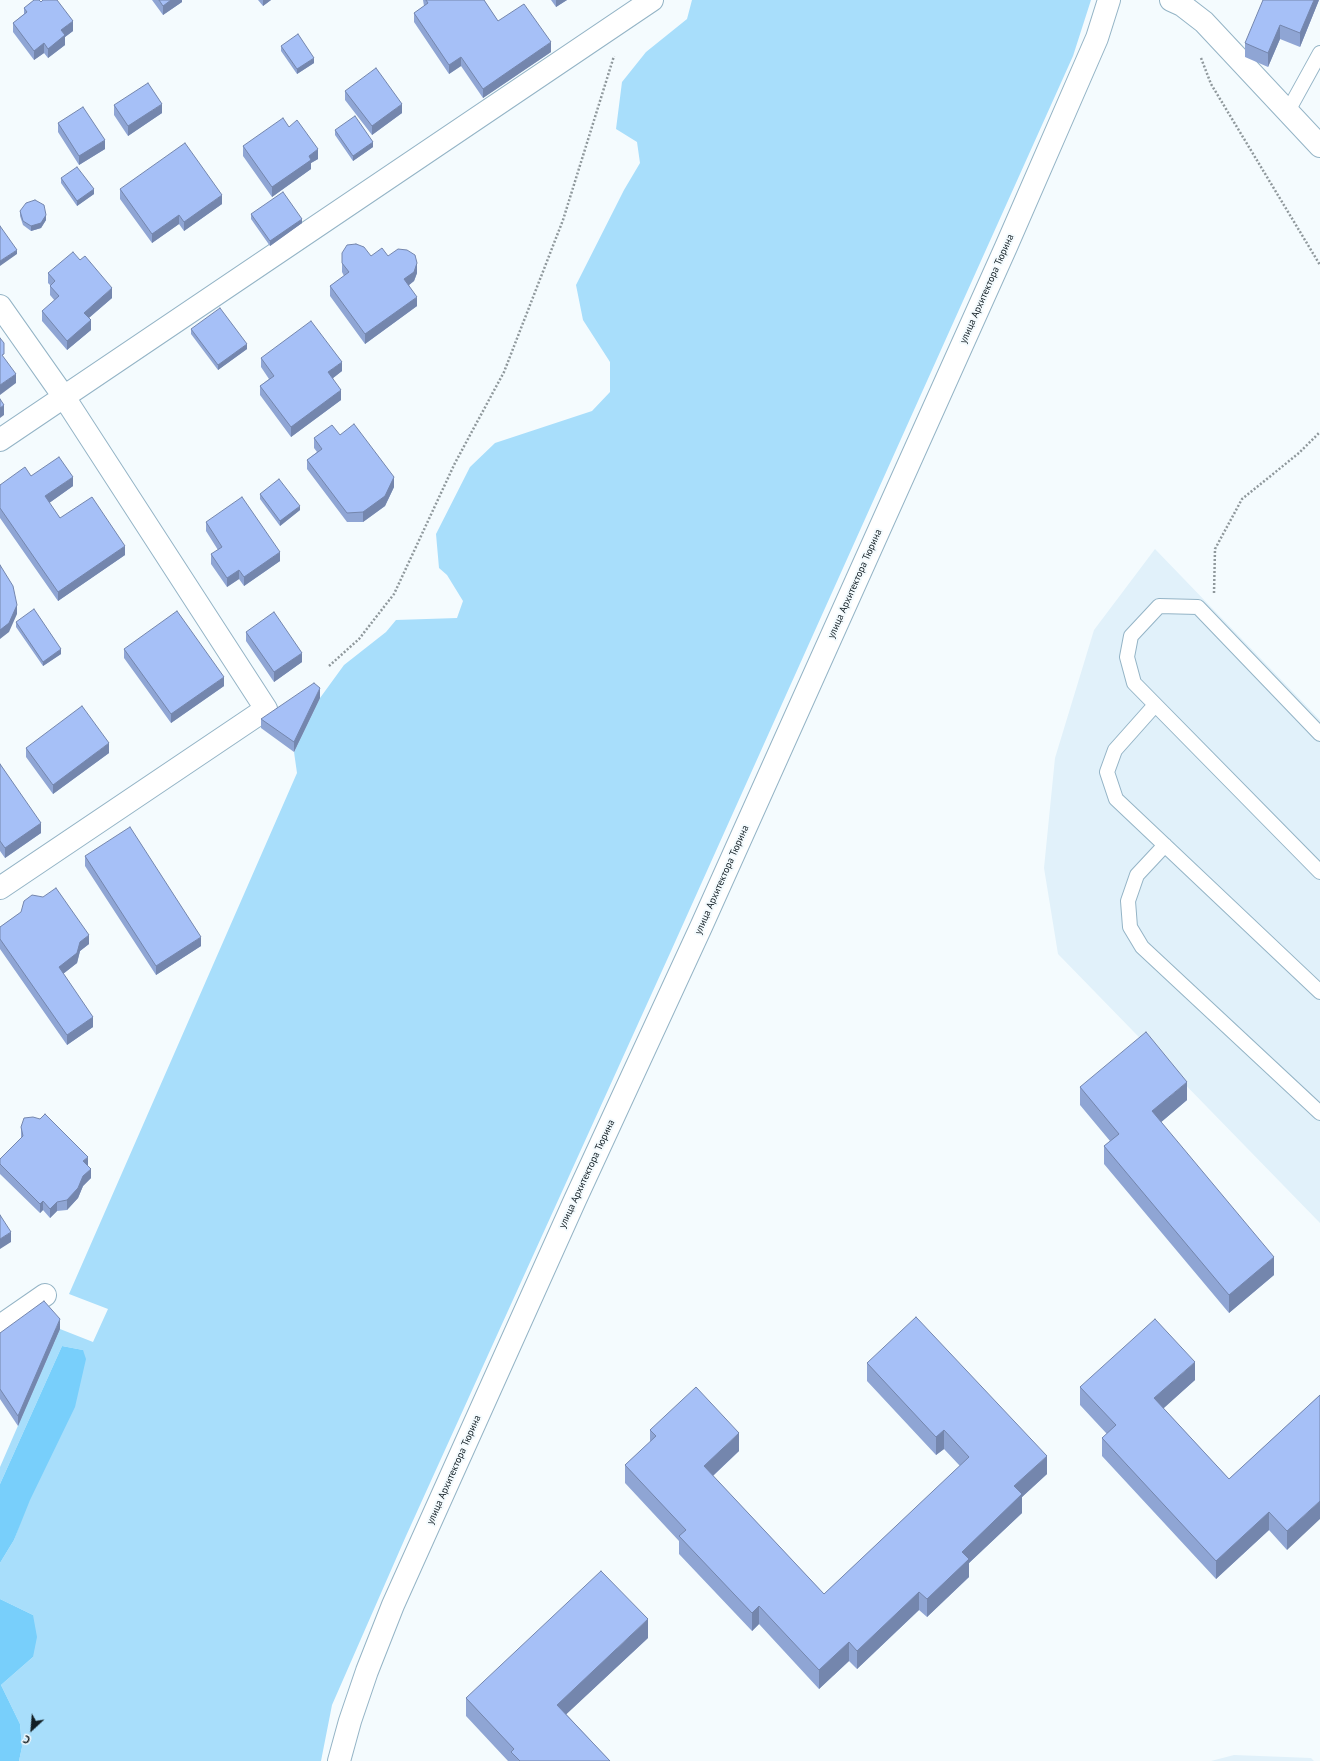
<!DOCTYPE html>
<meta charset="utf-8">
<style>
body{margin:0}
#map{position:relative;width:1320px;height:1761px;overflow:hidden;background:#f4fbfe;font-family:"PT Sans",sans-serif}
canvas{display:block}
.north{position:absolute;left:12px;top:1709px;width:40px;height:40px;-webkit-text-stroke:3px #f4fbfe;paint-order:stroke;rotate:206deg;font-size:11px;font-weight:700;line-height:16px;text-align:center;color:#121e24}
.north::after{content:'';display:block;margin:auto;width:14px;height:18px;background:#121e24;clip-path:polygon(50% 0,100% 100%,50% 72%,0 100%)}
</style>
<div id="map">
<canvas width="1320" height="1761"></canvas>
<div class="north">С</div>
</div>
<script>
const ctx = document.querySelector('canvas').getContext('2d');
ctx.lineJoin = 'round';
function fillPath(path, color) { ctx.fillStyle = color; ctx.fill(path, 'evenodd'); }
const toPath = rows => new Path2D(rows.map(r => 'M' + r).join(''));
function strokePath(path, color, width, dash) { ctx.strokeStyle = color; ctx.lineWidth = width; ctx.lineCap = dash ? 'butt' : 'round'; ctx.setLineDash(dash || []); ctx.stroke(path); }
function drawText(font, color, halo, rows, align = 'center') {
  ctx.font = font + ' "PT Sans",sans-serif'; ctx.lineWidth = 4; ctx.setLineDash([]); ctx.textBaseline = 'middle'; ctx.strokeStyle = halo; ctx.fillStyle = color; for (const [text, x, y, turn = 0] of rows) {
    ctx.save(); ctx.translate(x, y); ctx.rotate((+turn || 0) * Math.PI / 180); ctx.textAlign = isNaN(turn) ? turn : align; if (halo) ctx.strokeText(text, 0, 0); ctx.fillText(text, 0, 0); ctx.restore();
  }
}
const built = toPath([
 [1155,549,1320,720,1320,1223,1058,954,1044,868,1055,758,1094,630],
 [1234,1755,1311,1758,1314,1761,1211,1761]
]);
const green = toPath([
 [692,0,1091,0,1073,56,671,951,406,1536,332,1705,321,1761,19,1761,22,1747,20,1724,1,1685,33,1657,33,1615,0,1599,0,1563,14,1540,83,1350,62,1346,0,1484,0,1467,60,1329,93,1342,108,1309,69,1294,297,773,294,752,320,698,344,665,386,632,396,620,457,618,463,601,447,575,439,568,436,534,470,467,495,443,592,411,610,392,610,362,583,320,576,285,624,190,640,163,637,142,616,129,622,82,646,52,687,19]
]);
const forest = toPath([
 [62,1346,83,1350,86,1359,75,1407,30,1500,14,1540,0,1563,0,1484],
 [0,1599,33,1615,37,1637,33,1657,1,1685,20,1724,22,1747,19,1761,0,1761]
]);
const path = toPath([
 [1201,58,1211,84,1320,265],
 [1214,593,1215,549,1242,499,1299,453,1320,432],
 [329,666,359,639,394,594,455,463,504,372,563,220,614,56]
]);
const service = toPath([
 [1288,111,1320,53],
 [1155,705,1115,750,1107,772,1116,799,1320,992],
 [1320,734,1198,607,1159,606,1131,636,1127,657,1134,683,1320,872],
 [1165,845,1137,875,1128,901,1130,927,1142,947,1320,1113]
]);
const minor = toPath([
 [1171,0,1182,5,1204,22,1320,146],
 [0,306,64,397,266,709,0,888],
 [0,440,652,0],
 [0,1326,45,1295]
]);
const tertiary = toPath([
 [339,1761,350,1721,367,1671,393,1605,575,1200,701,927,1006,247,1097,38,1109,0]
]);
const wall = toPath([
 [152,0,182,0,182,2,163,15],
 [258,0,271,0,263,6],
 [423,0,484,0,498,21,551,52,483,98,461,66,449,74,414,22,414,13,424,6],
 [551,0,567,0,556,7],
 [1319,0,1300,47,1280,39,1268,67,1245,57,1245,43],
 [41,2,73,31,65,37,65,45,48,58,44,53,34,60,13,32,13,23,24,14,24,8],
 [281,46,314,63,297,74,281,51],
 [345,91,402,113,372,135,345,100],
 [114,105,162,113,128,136,114,115],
 [58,123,105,149,79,165,58,132],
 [289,127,318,159,311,163,311,169,272,197,243,156,243,146],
 [335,130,373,147,353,161,335,135],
 [61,178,94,194,77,206,61,183],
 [120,189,222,204,184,231,179,224,152,243,120,199],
 [20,211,46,220,41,228,31,231,23,225,20,216],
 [251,214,302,223,270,246,251,219],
 [342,253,371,256,388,256,417,273,414,281,409,285,417,306,365,344,330,296,330,286,344,276,342,272],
 [48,273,112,298,89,318,91,330,67,350,42,321,42,311,55,301,50,295,50,285,48,283],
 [191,329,247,349,218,370,191,334],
 [261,358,342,371,333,378,341,400,291,437,260,395,260,386,269,379,261,367],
 [340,435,394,487,385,506,363,522,347,522,307,469,307,460,317,452,314,448,314,438],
 [31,476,73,486,49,503,60,518,125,555,58,601,0,518,0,485],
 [260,494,300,510,280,526,260,499],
 [206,522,280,561,244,586,239,579,227,587,211,564,211,554,218,550,206,531],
 [16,622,61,654,43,666,16,627],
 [246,632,302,662,274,682,246,641],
 [124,649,224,686,171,723,124,658],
 [320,698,294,752,261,728,261,719],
 [26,748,109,753,53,794,26,757],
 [0,764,41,833,5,858,0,851],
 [85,856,201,946,156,975,85,866],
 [43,897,89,944,80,951,77,963,63,974,93,1027,67,1045,0,949,0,927],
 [1080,1087,1187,1100,1161,1122,1274,1275,1229,1313,1104,1164,1104,1146,1110,1141,1080,1105],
 [21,1127,88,1166,91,1178,83,1186,78,1198,67,1210,57,1211,50,1218,43,1210,40,1213,0,1174,0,1159,21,1138],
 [60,1329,18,1426,0,1399,0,1333],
 [867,1363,1047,1474,1022,1497,1022,1513,969,1563,969,1577,927,1617,919,1610,857,1669,849,1661,819,1689,759,1624,752,1631,679,1554,679,1541,625,1483,625,1465,650,1442,650,1430,739,1451,713,1476,824,1594,960,1466,944,1449,936,1455,867,1381],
 [1195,1380,1163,1408,1229,1479,1320,1395,1287,1550,1269,1530,1216,1579,1102,1456,1102,1438,1107,1434,1080,1405,1080,1387],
 [648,1638,566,1714,610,1761,508,1761,466,1716,466,1698]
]);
const shadedWall = toPath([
 [171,0,182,0,182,2,163,15,163,6],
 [263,0,271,0,263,6],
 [556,0,567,0,556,7],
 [1314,0,1319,0,1300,47,1300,33],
 [73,21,73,31,65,37,65,45,48,58,48,49,61,30],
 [1280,25,1280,39,1268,67,1268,53],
 [551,42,551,52,483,98,483,89],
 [44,43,44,53,34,60,34,51],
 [461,57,461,66,449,74,449,65],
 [314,58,314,63,297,74,297,69],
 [162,104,162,113,128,136,128,126],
 [402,104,402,113,372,135,372,126],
 [105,140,105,149,79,165,79,156],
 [373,142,373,147,353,161,353,156],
 [318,149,318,159,311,163,311,169,272,197,272,187,309,156],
 [94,189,94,194,77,206,77,201],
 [222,195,222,204,184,231,184,222],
 [46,215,46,220,41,228,31,231,31,226],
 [179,215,179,224,152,243,152,234],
 [302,219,302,223,270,246,270,241],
 [17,250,17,254,0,266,0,261],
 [417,263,417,273,414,281,404,289,404,279],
 [112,288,112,298,84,322,84,313],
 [417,297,417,306,365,344,365,334],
 [91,320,91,330,67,350,67,341],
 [247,344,247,349,218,370,218,365],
 [342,362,342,371,328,382,328,372],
 [16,374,16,383,0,395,0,385],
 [341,390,341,400,291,437,291,427],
 [4,405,4,415,0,418,0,408],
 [73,477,73,486,45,506,45,496],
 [394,477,394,487,385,506,363,522,363,512],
 [300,506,300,510,280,526,280,521],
 [125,546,125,555,58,601,58,592],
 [280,552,280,561,244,586,244,577],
 [239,570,239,579,227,587,227,578],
 [17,605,17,614,9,632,0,639,0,630],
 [61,649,61,654,43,666,43,662],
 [302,653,302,662,274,682,274,672],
 [224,677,224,686,171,723,171,714],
 [320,688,320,698,294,752,294,742],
 [109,743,109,753,53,794,53,785],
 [41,823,41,833,5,858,5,848],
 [89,935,89,944,80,951,77,963,59,977,59,967,80,942],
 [201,937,201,946,156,975,156,966],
 [93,1017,93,1027,67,1045,67,1035],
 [1187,1082,1187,1100,1152,1130,1152,1111],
 [88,1157,88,1166,83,1161],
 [91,1169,91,1178,83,1186,78,1198,67,1210,67,1200,83,1176],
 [43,1201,43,1210,40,1213,40,1204],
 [57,1202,57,1211,50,1218,50,1209],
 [11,1232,11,1242,0,1249,0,1239],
 [1274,1257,1274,1275,1229,1313,1229,1295],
 [60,1319,60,1329,18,1426,18,1416],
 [1195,1362,1195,1380,1154,1417,1154,1398],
 [944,1430,944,1449,936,1455,936,1437],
 [739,1433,739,1451,704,1484,704,1466],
 [1047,1456,1047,1474,1022,1497,1022,1513,969,1563,969,1577,927,1617,927,1599,962,1552,1014,1486],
 [1320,1501,1320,1519,1287,1550,1287,1531],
 [1269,1512,1269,1530,1216,1579,1216,1561],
 [919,1592,919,1610,857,1669,857,1651],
 [759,1606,759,1624,752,1631,752,1613],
 [648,1619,648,1638,557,1723,557,1705],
 [849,1642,849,1661,819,1689,819,1670]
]);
const building = toPath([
 [34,0,39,0,41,2,43,0,57,0,73,21,61,30,65,35,48,49,44,43,34,51,13,23,27,12,24,8,34,0],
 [159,0,171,0,163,6,159,0],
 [426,0,484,0,498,21,524,4,551,42,483,89,461,57,449,65,414,13,428,3,426,0],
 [1263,0,1314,0,1300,33,1280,25,1268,53,1245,43,1263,0],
 [298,34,314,58,297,69,281,46,298,34],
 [376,68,402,104,372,126,345,91,376,68],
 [148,83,162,104,128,126,114,105,148,83],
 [83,107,105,140,79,156,58,123,83,107],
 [355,116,373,142,353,156,335,130,355,116],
 [283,118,289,127,297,120,318,149,309,156,311,160,272,187,243,146,283,118],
 [185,143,222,195,184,222,179,215,152,234,120,189,185,143],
 [77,167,94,189,77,201,61,178,77,167],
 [283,192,302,219,270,241,251,214,283,192],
 [35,200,44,205,46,215,41,223,31,226,23,221,20,211,26,203,35,200],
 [0,226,17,250,0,261,0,226],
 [356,244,364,247,371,256,382,248,388,256,398,249,407,250,415,255,417,263,414,272,404,279,417,297,365,334,330,286,349,272,342,263,342,253,347,245,356,244],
 [73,252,80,260,85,256,112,288,84,313,91,320,67,341,42,311,59,296,50,286,55,281,48,273,73,252],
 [220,308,247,344,218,365,191,329,220,308],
 [311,321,342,362,328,372,341,390,291,427,260,386,274,376,261,358,311,321],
 [0,338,4,343,4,354,2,355,16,374,0,385,0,338],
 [0,399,4,405,0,408,0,399],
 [354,424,394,477,385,496,363,512,347,513,307,460,322,449,314,438,332,425,340,435,354,424],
 [59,457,73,477,45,496,60,518,92,497,125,546,58,592,0,508,0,485,25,467,31,476,59,457],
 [279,479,300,506,280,521,260,494,279,479],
 [242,497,280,552,244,577,239,570,227,578,211,554,222,547,206,522,242,497],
 [0,565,13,586,17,605,9,623,0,630,0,565],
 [34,609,61,649,43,662,16,622,34,609],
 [177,611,224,677,171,714,124,649,177,611],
 [274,612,302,653,274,672,246,632,274,612],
 [314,683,320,688,294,742,261,719,314,683],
 [82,706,109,743,53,785,26,748,82,706],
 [0,764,41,823,5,848,0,841,0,764],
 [130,827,201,937,156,966,85,856,130,827],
 [56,888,89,935,80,942,77,953,59,967,93,1017,67,1035,0,939,0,927,21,912,24,901,32,895,43,897,56,888],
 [1146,1032,1187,1082,1152,1111,1274,1257,1229,1295,1104,1146,1119,1134,1080,1087,1146,1032],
 [45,1114,88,1157,83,1161,91,1169,83,1176,78,1188,67,1200,57,1202,50,1209,43,1201,40,1204,0,1164,0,1159,23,1136,21,1127,24,1118,33,1117,40,1119,45,1114],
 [0,1215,11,1232,0,1239,0,1215],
 [44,1301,60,1319,18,1416,0,1389,0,1333,44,1301],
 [916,1317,1047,1456,1014,1486,1022,1494,962,1552,969,1559,927,1599,919,1592,857,1651,849,1642,819,1670,759,1606,752,1613,679,1536,686,1530,625,1465,656,1436,650,1430,696,1387,739,1433,704,1466,824,1594,969,1457,944,1430,936,1437,867,1363,916,1317],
 [1155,1319,1195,1362,1154,1398,1229,1479,1320,1395,1320,1501,1287,1531,1269,1512,1216,1561,1102,1438,1116,1425,1080,1387,1155,1319],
 [601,1571,648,1619,557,1705,610,1761,520,1761,511,1752,514,1749,466,1698,601,1571]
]);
const streetNames = [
 ["улица Архитектора Тюрина",987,289,-66],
 ["улица Архитектора Тюрина",855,584,-66],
 ["улица Архитектора Тюрина",722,880,-66],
 ["улица Архитектора Тюрина",587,1174,-65],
 ["улица Архитектора Тюрина",454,1470,-66]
];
fillPath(built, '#e1f1fa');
fillPath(green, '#a8defb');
fillPath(forest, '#78cffb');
strokePath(service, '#94b4c6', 16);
strokePath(minor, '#94b4c6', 24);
strokePath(tertiary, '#94b4c6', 24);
strokePath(path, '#8f989c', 2.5, [2, 2]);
strokePath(service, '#fff', 14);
strokePath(minor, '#fff', 22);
strokePath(tertiary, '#fff', 22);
fillPath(wall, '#8fa5d4');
fillPath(shadedWall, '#7486ad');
fillPath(building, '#a6c0f7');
strokePath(building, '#7486ad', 1);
drawText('10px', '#121e24', '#f4fbfe', streetNames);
</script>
